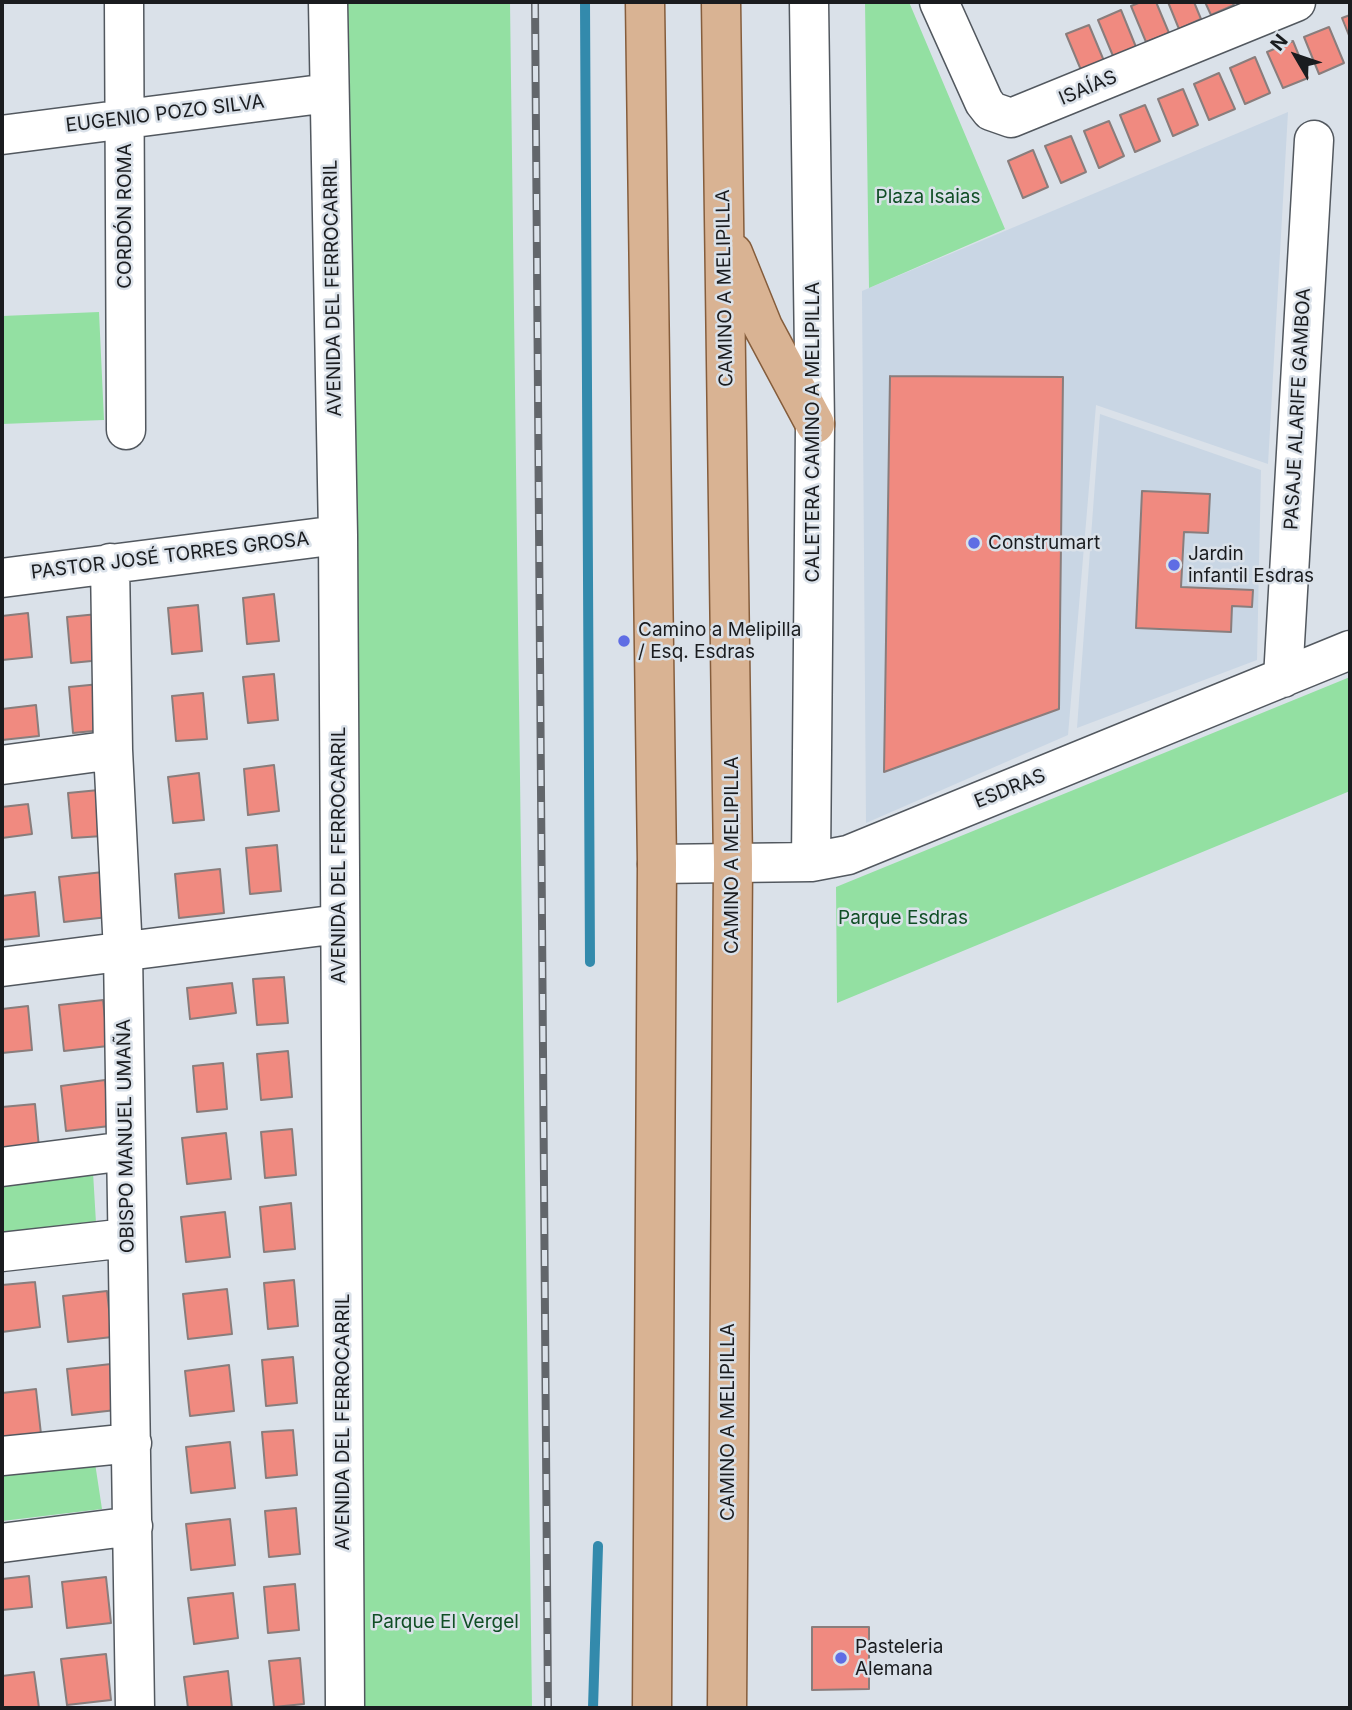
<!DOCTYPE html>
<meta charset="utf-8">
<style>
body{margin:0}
#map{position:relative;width:1352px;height:1710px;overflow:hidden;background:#dae1e9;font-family:Inter,sans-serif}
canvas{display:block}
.frame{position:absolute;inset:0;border:4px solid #1a1c1f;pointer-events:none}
.north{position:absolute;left:1261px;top:21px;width:70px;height:70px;-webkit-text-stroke:5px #dae1e9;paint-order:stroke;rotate:309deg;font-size:19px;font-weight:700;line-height:28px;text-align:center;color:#1a1c1f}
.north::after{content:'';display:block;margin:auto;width:24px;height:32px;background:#1a1c1f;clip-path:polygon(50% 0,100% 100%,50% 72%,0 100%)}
</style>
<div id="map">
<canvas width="1352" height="1710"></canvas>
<div class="frame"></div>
<div class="north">N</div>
</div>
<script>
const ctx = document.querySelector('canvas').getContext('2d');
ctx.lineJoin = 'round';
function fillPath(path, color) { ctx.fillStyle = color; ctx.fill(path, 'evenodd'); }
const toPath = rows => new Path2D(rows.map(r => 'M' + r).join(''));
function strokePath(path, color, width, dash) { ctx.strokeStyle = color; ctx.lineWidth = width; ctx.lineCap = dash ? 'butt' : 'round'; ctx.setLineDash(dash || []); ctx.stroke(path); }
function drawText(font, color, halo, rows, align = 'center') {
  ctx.font = font + ' Inter,sans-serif'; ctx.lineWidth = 5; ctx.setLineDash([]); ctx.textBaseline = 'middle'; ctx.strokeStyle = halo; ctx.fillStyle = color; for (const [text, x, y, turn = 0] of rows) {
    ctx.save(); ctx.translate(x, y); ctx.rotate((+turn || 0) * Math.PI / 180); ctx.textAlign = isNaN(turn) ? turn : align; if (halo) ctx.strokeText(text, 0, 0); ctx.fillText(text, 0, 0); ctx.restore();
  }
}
const built = toPath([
 [1288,112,1268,464,1096,405,1068,735,866,823,862,291],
 [1100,414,1261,470,1257,660,1077,728]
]);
const green = toPath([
 [346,2,510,2,532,1708,361,1708],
 [865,2,909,2,1005,229,869,288],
 [99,312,104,420,2,424,2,316],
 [1350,677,1350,791,837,1003,836,887],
 [93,1172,96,1223,2,1233,2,1184],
 [95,1463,102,1509,2,1521,2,1473]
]);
const stream = toPath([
 [585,2,590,962],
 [593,1708,598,1546]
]);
const building = toPath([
 [1141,2,1156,2,1169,33,1146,42,1131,6,1141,2],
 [1168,2,1194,2,1201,19,1179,29,1168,2],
 [1205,2,1232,2,1234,5,1211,15,1205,2],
 [1121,10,1136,47,1113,56,1098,20,1121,10],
 [1350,15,1350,38,1342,18,1350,15],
 [1089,25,1104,61,1081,70,1066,34,1089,25],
 [1329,27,1344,63,1319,74,1304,37,1329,27],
 [1293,41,1308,78,1283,88,1267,52,1293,41],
 [1255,57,1270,93,1245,104,1230,68,1255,57],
 [1219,73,1235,109,1209,120,1194,84,1219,73],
 [1183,89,1198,125,1173,136,1158,99,1183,89],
 [1145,105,1160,141,1135,152,1120,115,1145,105],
 [1109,121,1124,156,1099,168,1084,131,1109,121],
 [1071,136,1086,172,1061,183,1045,146,1071,136],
 [1033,150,1048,187,1023,198,1008,161,1033,150],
 [890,376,1063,377,1059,709,884,772,890,376],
 [1142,491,1210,494,1208,533,1184,532,1181,587,1253,590,1252,607,1232,606,1231,632,1136,628,1142,491],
 [274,594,279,641,247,644,243,598,274,594],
 [198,605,202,651,172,654,168,608,198,605],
 [28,613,32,657,2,660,2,616,28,613],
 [98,614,102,660,71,663,67,617,98,614],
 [274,674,278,720,248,723,243,677,274,674],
 [100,684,104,730,73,733,69,687,100,684],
 [203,693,207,739,176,741,172,696,203,693],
 [36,705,39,736,2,740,2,709,36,705],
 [274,765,279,811,248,815,244,769,274,765],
 [199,773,204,820,173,823,168,777,199,773],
 [99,790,103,836,72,838,68,793,99,790],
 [28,804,32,834,2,838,2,807,28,804],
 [277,845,281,891,250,894,246,848,277,845],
 [220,869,224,913,179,918,175,874,220,869],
 [103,872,108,917,64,922,59,877,103,872],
 [35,892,39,936,2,940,2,896,35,892],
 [284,977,288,1023,257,1025,253,979,284,977],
 [232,983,236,1013,190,1019,187,988,232,983],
 [103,1000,108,1046,64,1051,59,1005,103,1000],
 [28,1006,32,1050,2,1053,2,1009,28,1006],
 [288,1051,292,1097,261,1100,257,1054,288,1051],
 [223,1063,227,1109,197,1112,193,1066,223,1063],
 [105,1080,110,1126,66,1131,61,1086,105,1080],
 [35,1104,39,1148,2,1152,2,1107,35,1104],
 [292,1129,296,1175,265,1178,261,1132,292,1129],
 [226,1133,231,1179,187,1184,182,1138,226,1133],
 [291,1203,295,1249,264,1252,260,1207,291,1203],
 [225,1212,230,1257,186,1262,181,1217,225,1212],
 [294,1280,298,1326,268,1329,264,1283,294,1280],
 [35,1282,40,1327,2,1332,2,1285,35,1282],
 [227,1289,232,1334,188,1339,183,1294,227,1289],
 [107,1291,112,1337,68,1342,63,1296,107,1291],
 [293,1357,297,1403,266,1406,262,1360,293,1357],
 [111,1364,116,1410,72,1415,67,1369,111,1364],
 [229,1365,234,1411,190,1416,185,1371,229,1365],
 [36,1389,41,1434,2,1439,2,1393,36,1389],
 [293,1430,297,1475,266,1478,262,1432,293,1430],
 [230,1442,235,1488,191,1493,186,1447,230,1442],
 [296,1508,300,1554,269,1557,265,1511,296,1508],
 [230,1519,235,1565,191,1570,186,1524,230,1519],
 [29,1576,32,1607,2,1610,2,1579,29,1576],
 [106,1577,111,1623,67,1628,62,1582,106,1577],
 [295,1584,299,1630,268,1633,264,1587,295,1584],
 [233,1593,238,1638,194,1644,188,1598,233,1593],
 [812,1627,869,1627,869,1689,812,1690,812,1627],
 [106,1654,111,1700,67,1705,61,1659,106,1654],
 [300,1658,304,1704,274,1707,269,1661,300,1658],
 [228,1671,232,1708,188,1708,184,1677,228,1671],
 [34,1672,39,1708,2,1708,2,1676,34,1672]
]);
const minor = toPath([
 [124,2,126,430],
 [328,2,338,535,345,1708],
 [809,2,815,424,811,862],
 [939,2,984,102,991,111,1011,118,1296,2],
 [2,135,329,93],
 [110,563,113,750,123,952,135,1708],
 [2,578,338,535],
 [1283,678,1314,140],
 [2,765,113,750],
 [657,864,811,862,848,855,1350,650],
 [2,967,339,924],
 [2,1167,126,1151],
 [2,1252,127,1238],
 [2,1456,132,1443],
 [2,1543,133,1526]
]);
const major = toPath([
 [645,2,657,864,652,1708],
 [721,2,733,864,727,1708],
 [733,253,763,327,815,424]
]);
const rail = toPath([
 [535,2,548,1708]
]);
const markers = [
 [974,543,7,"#5f6de4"],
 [1174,565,7,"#5f6de4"],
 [624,641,7,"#5f6de4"],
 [841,1658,7,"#5f6de4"]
];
const streetNames = [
 ["ISAÍAS",1088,88,-23],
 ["EUGENIO POZO SILVA",165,114,-7],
 ["CORDÓN ROMA",125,216,-90],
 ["AVENIDA DEL FERROCARRIL",333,288,-91],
 ["CAMINO A MELIPILLA",725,288,-91],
 ["PASAJE ALARIFE GAMBOA",1298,409,-87],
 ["CALETERA CAMINO A MELIPILLA",813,432,-90],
 ["PASTOR JOSÉ TORRES GROSA",170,556,-7],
 ["ESDRAS",1010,789,-22],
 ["AVENIDA DEL FERROCARRIL",339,855,-90],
 ["CAMINO A MELIPILLA",732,855,-90],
 ["OBISPO MANUEL UMAÑA",126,1136,-91],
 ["AVENIDA DEL FERROCARRIL",343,1422,-90],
 ["CAMINO A MELIPILLA",728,1422,-90]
];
const parkNames = [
 ["Plaza Isaias",928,197],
 ["Parque Esdras",903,918],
 ["Parque El Vergel",445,1622]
];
const poiNames = [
 ["Construmart",988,543],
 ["Jardin",1188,554],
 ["infantil Esdras",1188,576],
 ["Camino a Melipilla",638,630],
 ["/ Esq. Esdras",638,652],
 ["Pasteleria",855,1647],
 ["Alemana",855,1669]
];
fillPath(built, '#c9d6e4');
fillPath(green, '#93e0a2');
strokePath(stream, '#338aac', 10);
fillPath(building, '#f08a80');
strokePath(building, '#897d7c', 2);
strokePath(minor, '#52585f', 41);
strokePath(major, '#855d3c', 41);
strokePath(minor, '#fff', 38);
strokePath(major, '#d9b393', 38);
strokePath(rail, '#62666b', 8);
strokePath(rail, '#dae1e9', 5, [16]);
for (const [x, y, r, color] of markers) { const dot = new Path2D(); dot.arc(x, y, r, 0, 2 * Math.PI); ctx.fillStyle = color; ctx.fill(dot); strokePath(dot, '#dae1e9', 2.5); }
drawText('19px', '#1a1c1f', '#dae1e9', streetNames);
drawText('19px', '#104e25', '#dae1e9', parkNames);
drawText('19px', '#1a1c1f', '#dae1e9', poiNames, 'left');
</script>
